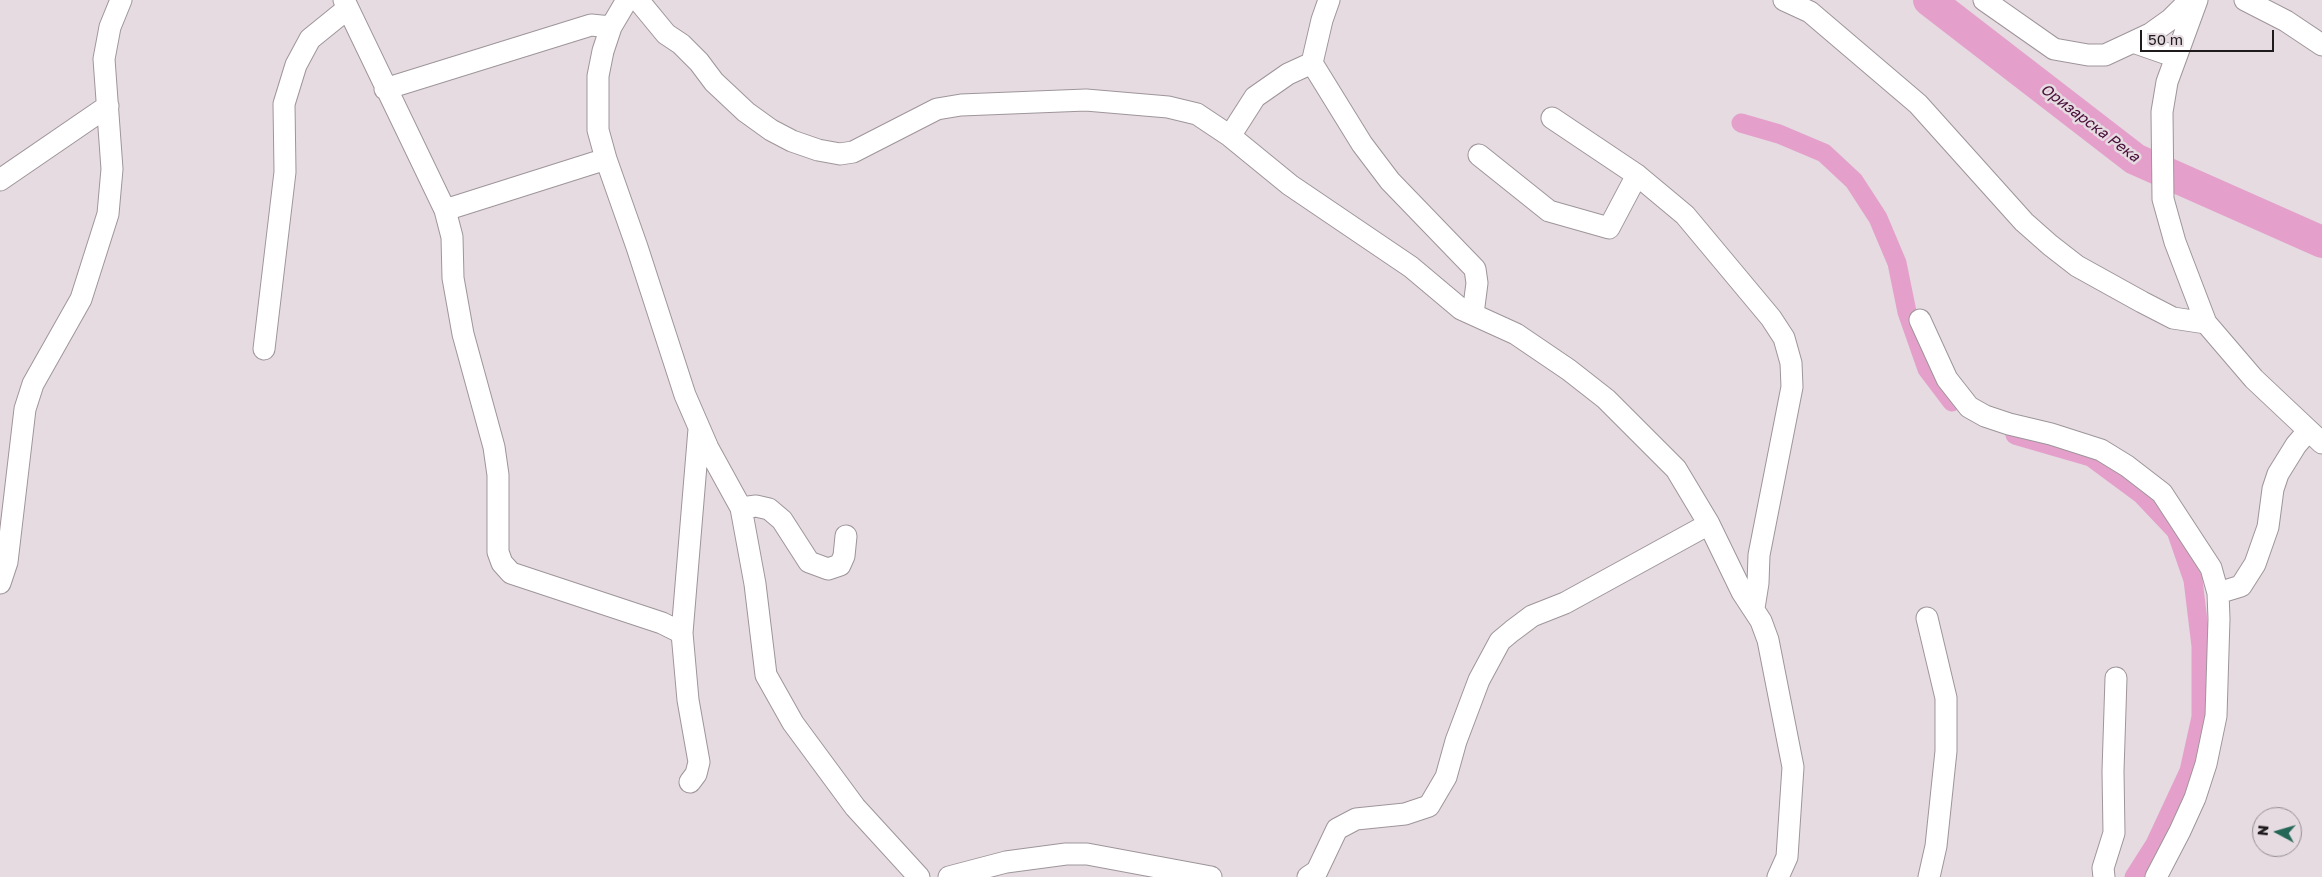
<!DOCTYPE html>
<meta charset="utf-8">
<style>
body{margin:0}
#map{position:relative;width:2322px;height:877px;overflow:hidden;background:#e5dbe1;font-family:"Golos Text",sans-serif}
canvas{display:block}
.north{position:absolute;left:2252px;top:807px;width:50px;height:50px;box-sizing:border-box;background:#e5dbe1;border:1px solid #968e93;border-radius:50%;rotate:276deg;font-size:14px;font-weight:700;line-height:20px;text-align:center;color:#1f1b1d}
.north::after{content:'';display:block;margin:auto;width:18px;height:22px;background:#256757;clip-path:polygon(50% 0,100% 100%,50% 72%,0 100%)}
.scale{position:absolute;left:2140px;top:30px;width:134px;height:22px;box-sizing:border-box;border:2px solid #1f1b1d;border-top:0;padding-left:6px;font-size:15px;line-height:18px;white-space:nowrap;color:#1f1b1d;-webkit-text-stroke:4px #e5dbe1;paint-order:stroke}
</style>
<div id="map">
<canvas width="2322" height="877"></canvas>
<div class="north">N</div>
<div class="scale">50 m</div>
</div>
<script>
const ctx = document.querySelector('canvas').getContext('2d');
ctx.lineJoin = 'round';
const toPath = rows => new Path2D(rows.map(r => 'M' + r).join(''));
function strokePath(path, color, width, dash) { ctx.strokeStyle = color; ctx.lineWidth = width; ctx.lineCap = dash ? 'butt' : 'round'; ctx.setLineDash(dash || []); ctx.stroke(path); }
function drawText(font, color, halo, rows, align = 'center') {
  ctx.font = font + ' "Golos Text",sans-serif'; ctx.lineWidth = 5; ctx.setLineDash([]); ctx.textBaseline = 'middle'; ctx.strokeStyle = halo; ctx.fillStyle = color; for (const [text, x, y, turn = 0] of rows) {
    ctx.save(); ctx.translate(x, y); ctx.rotate((+turn || 0) * Math.PI / 180); ctx.textAlign = isNaN(turn) ? turn : align; if (halo) ctx.strokeText(text, 0, 0); ctx.fillText(text, 0, 0); ctx.restore();
  }
}
const canal = toPath([
 [1741,123,1779,134,1824,153,1854,181,1878,218,1897,263,1907,312,1927,369,1952,402],
 [2015,435,2091,457,2141,494,2176,531,2193,580,2201,646,2201,717,2189,771,2155,844,2134,877]
]);
const river = toPath([
 [1929,0,2135,159,2322,242]
]);
const street = toPath([
 [344,0,445,210,452,237,453,278,463,334,494,447,498,475,498,552,502,563,511,573,662,623,682,633],
 [627,0,611,27,603,51,598,76,598,130,606,159,637,247,685,395,708,448,741,508,755,584,766,675,793,723,855,807,919,877],
 [638,0,666,34,681,44,699,62,714,82,746,112,771,130,792,141,818,150,840,154,853,152,937,109,961,105,1086,100,1168,107,1197,114,1230,136,1290,185,1411,267,1461,309,1516,334,1569,370,1606,399,1676,469,1709,524,1742,592,1761,621,1768,640,1793,767,1787,857,1778,877],
 [1784,0,1810,12,1918,104,2024,222,2050,245,2077,266,2142,302,2173,318,2206,323],
 [1984,0,2054,49,2088,55,2105,55,2133,42,2176,57],
 [2197,0,2167,82,2162,112,2163,199,2175,242,2206,323,2254,379,2322,443],
 [2245,0,2286,21,2322,45],
 [2133,42,2150,34,2171,19,2190,0],
 [1312,63,1362,144,1390,181,1475,269,1477,283,1473,314],
 [385,89,591,25,611,27],
 [1552,118,1637,175,1685,215,1771,318,1784,338,1791,363,1792,387,1759,555,1758,583,1754,608],
 [1230,136,1255,97,1288,74,1312,63,1322,20,1329,0],
 [1479,155,1549,211,1609,228,1637,175],
 [0,180,108,106],
 [445,210,606,159],
 [1920,320,1947,379,1969,407,1985,416,2009,424,2051,434,2101,450,2127,466,2162,493,2211,568,2218,593,2219,619,2216,716,2206,764,2195,798,2180,831,2156,877],
 [264,349,285,172,284,104,296,65,310,39,347,9],
 [741,508,756,506,769,509,782,520,809,562,828,569,840,565,844,556,846,536],
 [0,583,7,562,25,409,33,384,81,299,108,214,112,169,104,59,110,27,121,0],
 [2218,593,2241,586,2255,564,2268,527,2273,489,2278,474,2296,445,2308,431],
 [1927,618,1946,698,1946,751,1936,846,1929,877],
 [690,782,696,774,699,762,688,700,682,633,699,429],
 [949,877,1006,862,1066,854,1087,854,1211,877],
 [1308,877,1317,871,1337,829,1356,819,1405,814,1429,806,1446,777,1456,741,1479,680,1500,641,1512,631,1532,616,1565,603,1709,524],
 [2104,877,2103,868,2114,833,2113,771,2116,678]
]);
const waterNames = [
 ["Оризарска Река",2090,123,37]
];
strokePath(canal, '#e4a0cb', 19);
strokePath(river, '#e4a0cb', 32);
strokePath(street, '#9e959a', 23);
strokePath(street, '#fff', 21);
drawText('italic 15px', '#480d38', '#e5dbe1', waterNames);
</script>
